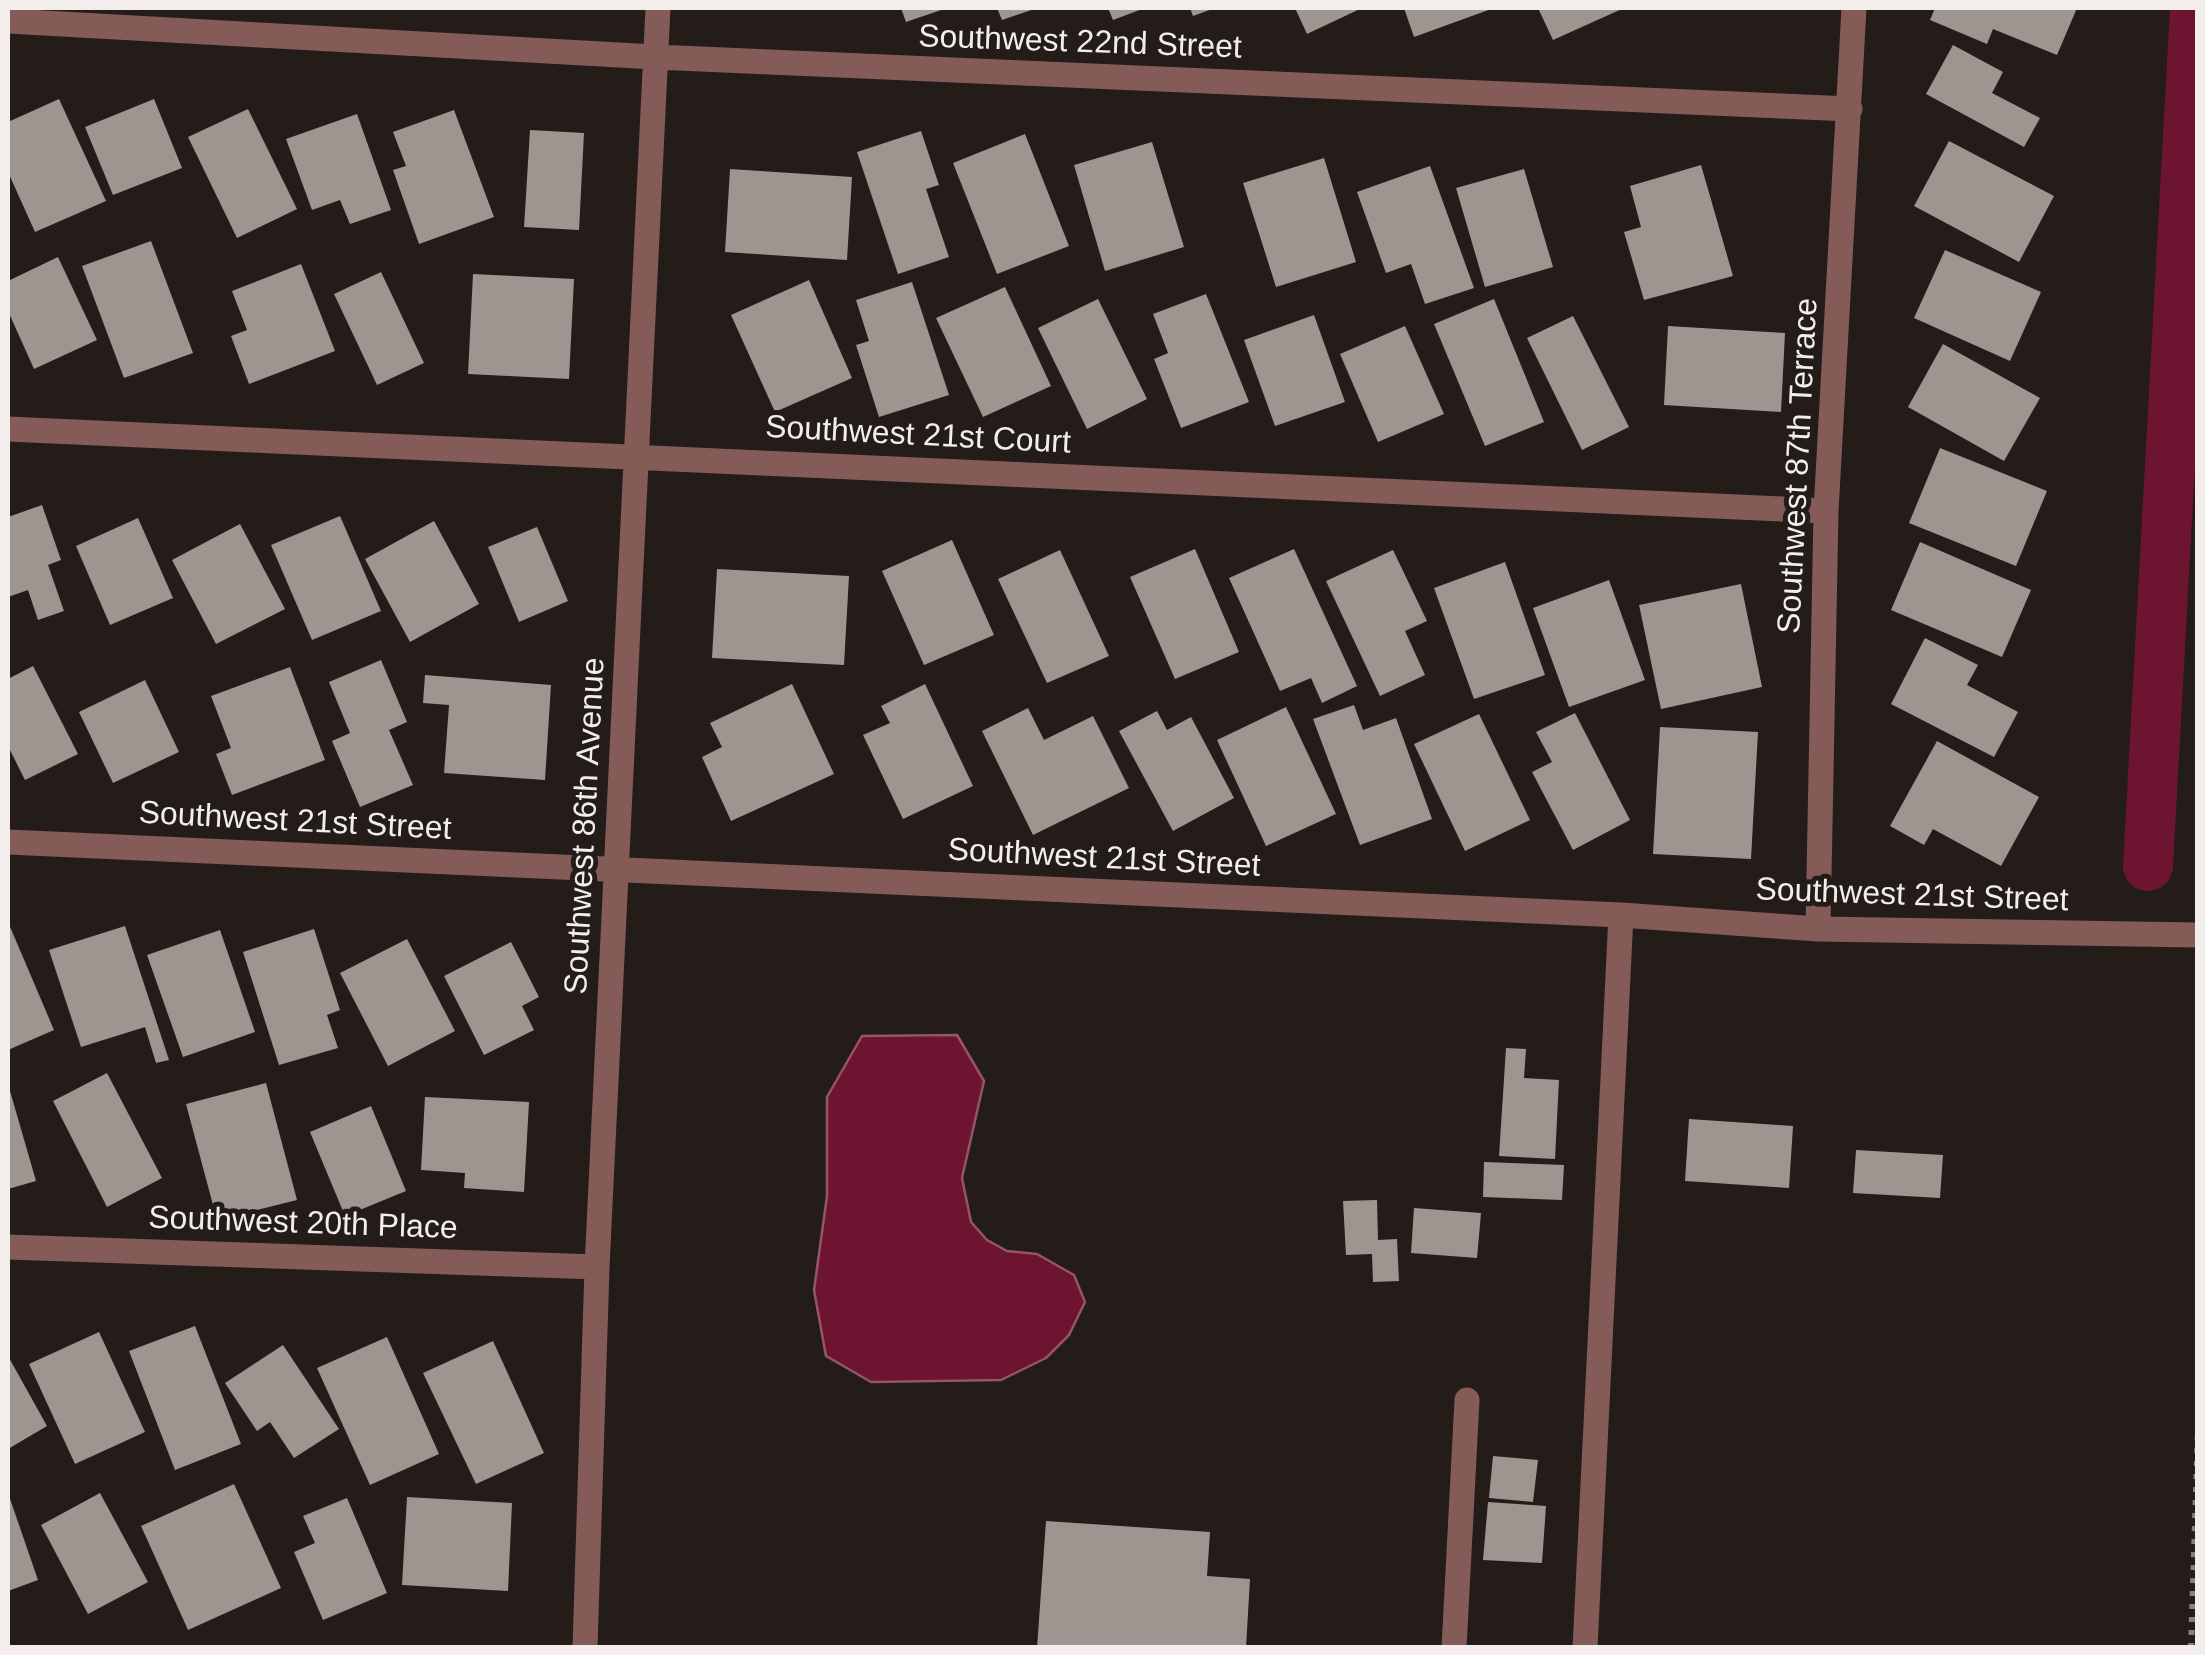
<!DOCTYPE html>
<style>
body{margin:0}
#map{position:relative;width:2205px;height:1655px;overflow:hidden;background:#231c19;font-family:Helvetica,sans-serif}
canvas{display:block}
.frame{position:absolute;inset:0;border:10px solid #f3eeec;pointer-events:none}
</style>
<div id="map">
<canvas width="2205" height="1655"></canvas>
<div class="frame"></div>
</div>
<script>
const ctx = document.querySelector('canvas').getContext('2d');
ctx.lineJoin = 'round';
function fillPath(path, color) { ctx.fillStyle = color; ctx.fill(path, 'evenodd'); }
const toPath = rows => new Path2D(rows.map(r => 'M' + r).join(''));
function strokePath(path, color, width, dash) { ctx.strokeStyle = color; ctx.lineWidth = width; ctx.lineCap = dash ? 'butt' : 'round'; ctx.setLineDash(dash || []); ctx.stroke(path); }
function drawText(font, color, halo, rows, align = 'center') {
  ctx.font = font + ' Helvetica,sans-serif'; ctx.lineWidth = 10; ctx.setLineDash([]); ctx.textBaseline = 'middle'; ctx.strokeStyle = halo; ctx.fillStyle = color; for (const [text, x, y, turn = 0] of rows) {
    ctx.save(); ctx.translate(x, y); ctx.rotate((+turn || 0) * Math.PI / 180); ctx.textAlign = isNaN(turn) ? turn : align; if (halo) ctx.strokeText(text, 0, 0); ctx.fillText(text, 0, 0); ctx.restore();
  }
}
const water = toPath([
 [957,1035,984,1081,962,1178,971,1222,987,1240,1007,1251,1037,1254,1074,1275,1085,1302,1069,1335,1046,1358,1001,1380,871,1382,826,1356,814,1290,827,1196,827,1097,862,1036,957,1035]
]);
const canal = toPath([
 [2148,866,2195,8]
]);
const building = toPath([
 [901,8,947,8,906,22],
 [997,8,1037,8,1002,20],
 [1108,8,1145,8,1113,20],
 [1190,8,1215,8,1193,16],
 [1295,8,1362,8,1307,34],
 [1404,8,1494,8,1414,37],
 [1538,8,1624,8,1553,40],
 [1935,8,2077,8,2057,55,1993,29,1987,44,1930,20],
 [1953,45,2003,72,1992,93,2040,118,2024,147,1926,94],
 [59,99,106,201,35,232,8,172,8,122],
 [154,99,182,168,113,195,85,127],
 [248,109,297,209,237,238,188,137],
 [454,110,494,217,419,244,393,170,406,166,393,132],
 [357,114,391,210,350,224,340,200,312,210,286,139],
 [530,130,584,133,579,230,524,227],
 [921,131,939,185,926,189,949,257,898,274,857,152],
 [1025,134,1069,246,997,274,953,163],
 [1949,141,2054,196,2019,262,1914,206],
 [1152,142,1184,247,1105,271,1074,165],
 [1324,158,1356,262,1276,287,1243,183],
 [1701,165,1733,276,1644,300,1624,232,1641,227,1630,186],
 [1430,166,1474,288,1425,304,1411,264,1386,273,1357,192],
 [730,169,852,177,847,260,725,252],
 [1524,169,1553,267,1485,287,1456,188],
 [151,241,193,353,124,378,82,266],
 [1945,250,2041,292,2010,361,1914,318],
 [58,257,97,340,34,369,8,311,8,281],
 [301,264,335,351,249,384,231,336,247,330,232,291],
 [381,272,424,363,377,385,334,294],
 [473,274,574,279,569,379,468,374],
 [809,280,852,378,775,412,731,315],
 [912,282,949,395,879,417,856,345,869,341,856,300],
 [1005,287,1051,386,983,417,936,318],
 [1206,294,1249,402,1181,428,1154,359,1168,353,1153,314],
 [1098,299,1147,399,1087,429,1038,328],
 [1494,299,1544,422,1485,446,1434,324],
 [1314,315,1345,402,1275,426,1244,340],
 [1573,316,1629,427,1582,450,1527,338],
 [1405,326,1444,414,1378,442,1340,354],
 [1668,326,1785,333,1781,412,1664,405],
 [1943,344,2040,398,2004,461,1908,407],
 [1940,448,2047,491,2016,566,1909,523],
 [42,505,61,560,48,565,64,611,38,620,28,590,8,597,8,517],
 [340,516,381,611,312,640,271,545],
 [138,518,173,598,110,625,76,546],
 [434,521,479,604,410,642,365,559],
 [240,524,285,609,216,644,172,560],
 [537,527,568,601,519,622,488,547],
 [952,540,994,635,924,665,882,571],
 [1920,542,2031,590,2002,657,1891,610],
 [1195,549,1239,652,1175,679,1130,577],
 [1294,549,1357,686,1322,703,1311,678,1280,691,1229,578],
 [1060,550,1109,656,1047,683,998,579],
 [1393,550,1427,621,1405,631,1425,675,1380,696,1326,581],
 [1505,562,1545,675,1474,699,1434,588],
 [717,569,849,576,844,665,712,658],
 [1609,580,1645,680,1569,707,1533,608],
 [1741,584,1762,687,1661,709,1639,605],
 [1925,638,1978,665,1967,685,2018,712,1994,757,1891,704],
 [381,660,407,722,389,730,413,785,360,807,332,741,350,733,329,682],
 [33,666,78,754,25,780,8,746,8,679],
 [290,667,325,760,232,795,216,754,231,748,211,696],
 [425,675,551,685,545,780,444,773,449,705,423,703],
 [145,680,179,752,113,783,79,712],
 [792,684,834,774,731,821,702,757,722,747,710,723],
 [925,684,973,786,903,819,863,735,890,723,881,706],
 [1354,705,1363,730,1396,718,1432,819,1360,845,1313,719],
 [1286,707,1336,814,1266,846,1217,740],
 [1028,708,1044,740,1093,716,1129,788,1033,835,982,731],
 [1157,711,1167,730,1191,717,1234,798,1173,831,1119,731],
 [1575,713,1630,820,1573,850,1532,772,1552,762,1536,732],
 [1479,714,1530,820,1465,851,1414,744],
 [1660,727,1758,732,1751,859,1653,854],
 [1937,741,2039,797,2001,866,1933,829,1924,845,1890,826],
 [8,922,54,1030,8,1050],
 [125,926,169,1060,156,1063,145,1027,81,1047,49,950],
 [314,929,340,1010,327,1015,338,1048,279,1065,243,952],
 [220,930,255,1032,183,1057,147,955],
 [407,939,455,1031,388,1066,340,973],
 [511,942,539,997,522,1006,534,1030,484,1055,444,976],
 [1506,1048,1526,1049,1524,1078,1559,1080,1555,1159,1499,1156],
 [107,1073,162,1178,107,1207,53,1101],
 [266,1083,297,1200,217,1220,186,1104],
 [8,1084,36,1181,8,1189],
 [425,1097,529,1102,524,1192,464,1188,465,1173,421,1170],
 [371,1106,406,1191,345,1216,310,1132],
 [1689,1119,1793,1126,1789,1188,1685,1181],
 [1856,1150,1943,1155,1940,1198,1853,1193],
 [1484,1162,1564,1165,1562,1200,1483,1197],
 [1377,1200,1378,1240,1397,1239,1399,1281,1373,1282,1372,1254,1346,1255,1343,1201],
 [1414,1208,1481,1213,1477,1258,1411,1253],
 [195,1326,241,1444,175,1470,129,1351],
 [99,1332,145,1432,75,1464,29,1364],
 [387,1337,439,1454,370,1485,317,1368],
 [493,1341,544,1453,476,1484,423,1373],
 [283,1345,339,1429,294,1458,270,1422,257,1431,225,1383],
 [8,1356,47,1426,8,1449],
 [1493,1456,1538,1460,1533,1502,1489,1498],
 [234,1484,281,1588,188,1630,141,1526],
 [8,1493,38,1580,8,1591],
 [100,1493,148,1582,88,1614,41,1525],
 [407,1497,512,1503,508,1591,402,1585],
 [347,1498,387,1593,323,1620,294,1552,315,1543,303,1516],
 [1488,1502,1546,1506,1542,1563,1483,1560],
 [1046,1521,1210,1532,1207,1576,1250,1579,1246,1648,1037,1648]
]);
const path = toPath([
 [2191,1648,2198,1428]
]);
const minor = toPath([
 [8,21,655,57,1850,109],
 [8,429,1826,511],
 [8,842,1621,915,1818,929,2198,935],
 [1818,929,1826,511,1854,8],
 [8,1247,597,1267],
 [585,1648,597,1267,658,8],
 [1454,1648,1467,1400],
 [1585,1648,1621,915]
]);
const streetNames = [
 ["Southwest 22nd Street",1080,43,2],
 ["Southwest 21st Court",918,436,3],
 ["Southwest 87th Terrace",1799,466,-87],
 ["Southwest 21st Street",295,822,3],
 ["Southwest 86th Avenue",586,826,-87],
 ["Southwest 21st Street",1104,859,3],
 ["Southwest 21st Street",1912,896,2],
 ["Southwest 20th Place",303,1224,2]
];
fillPath(water, '#6d1430');
strokePath(water, '#955568', 2.5);
strokePath(canal, '#6d1430', 50);
fillPath(building, '#9d9690');
strokePath(path, '#857f7d', 6, [5, 8]);
strokePath(minor, '#845b57', 25);
drawText('32px', '#f3eeec', '#231c19', streetNames);
</script>
